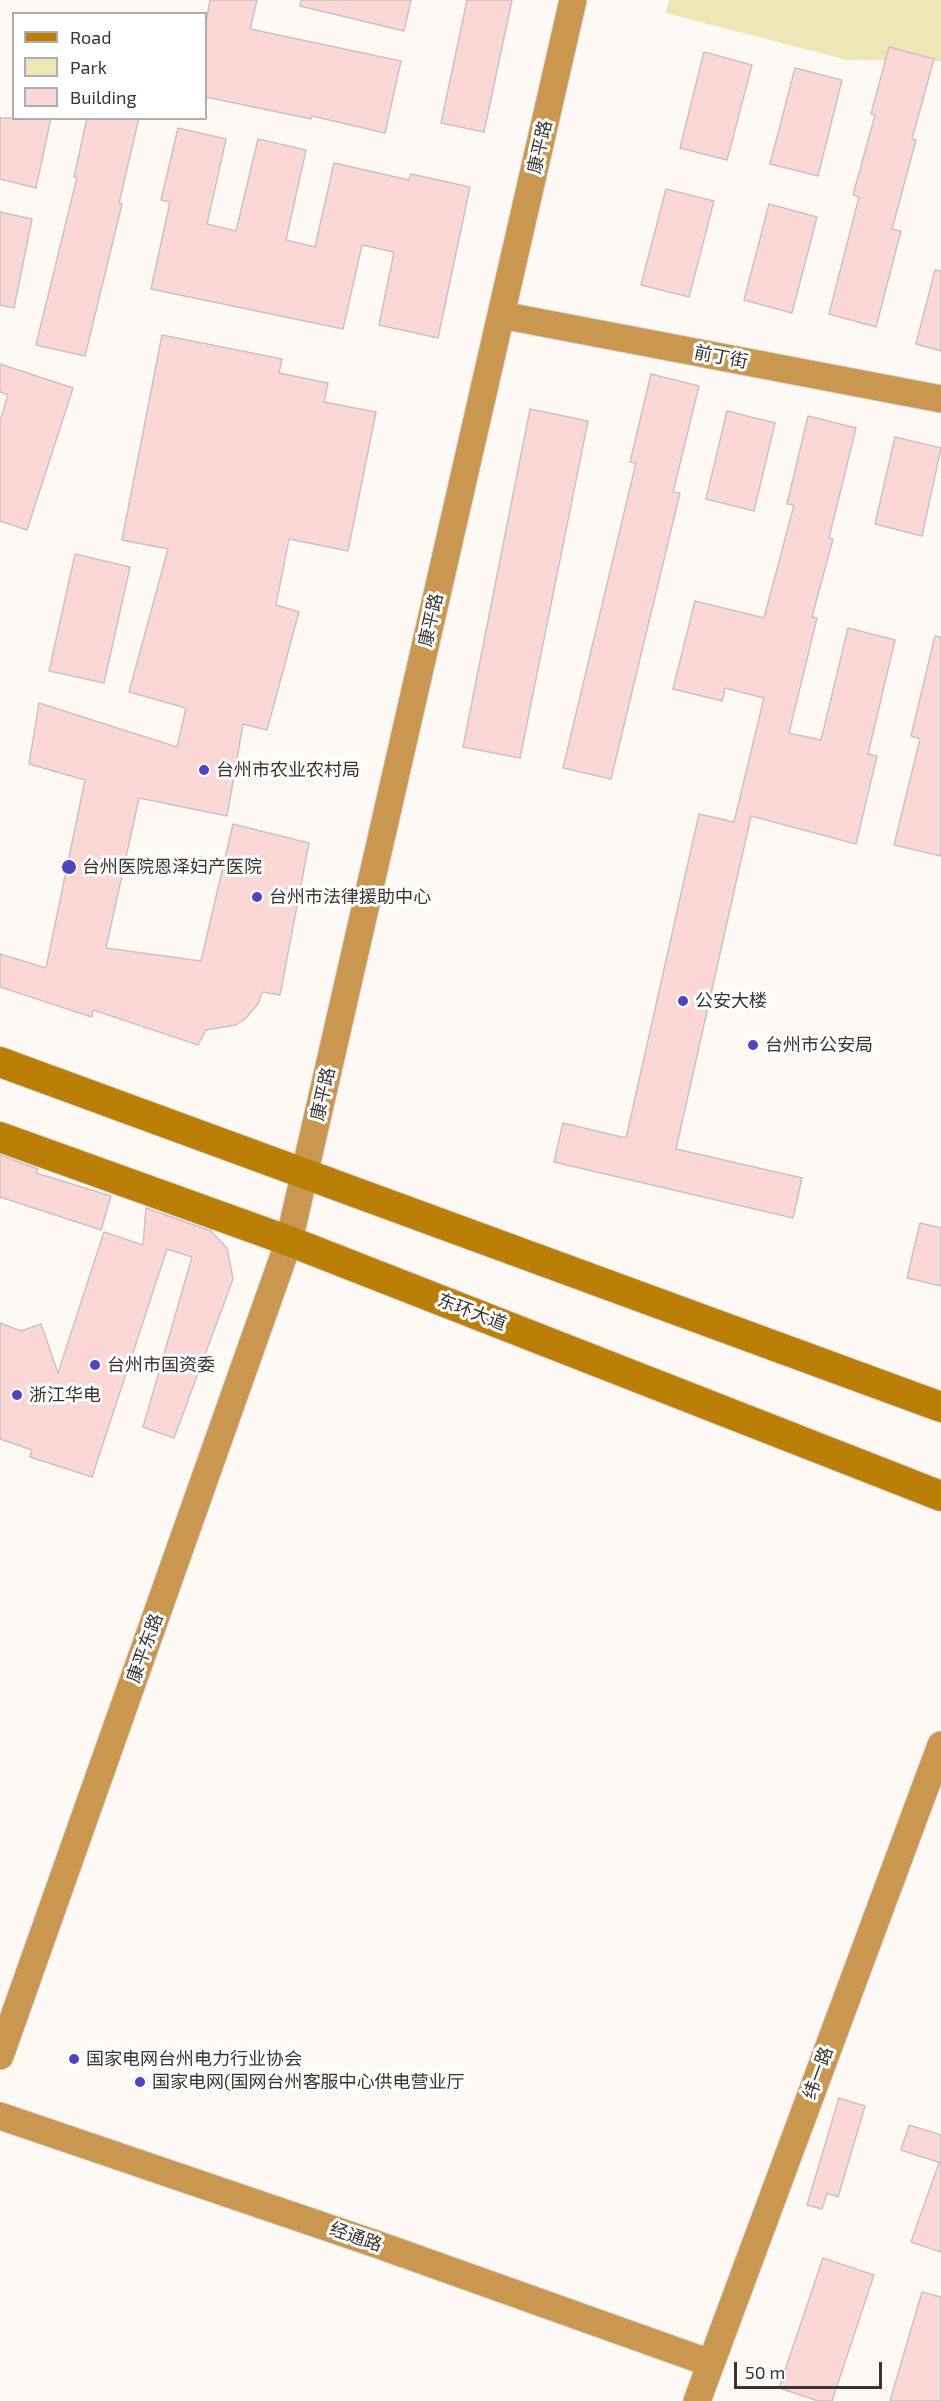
<!DOCTYPE html>
<meta charset="utf-8">
<style>
body{margin:0}
#map{position:relative;width:941px;height:2401px;overflow:hidden;background:#fff9f6;font-family:"Exo 2",sans-serif}
canvas{display:block}
.legend{position:absolute;left:12px;top:12px;width:195px;height:108px;box-sizing:border-box;background:#fff;border:2px solid #afaead;margin:0;padding:8px 10px;list-style:none;font-size:18px;color:#383432}
.legend li{display:flex;align-items:center;gap:12px;height:30px}
.legend b{width:30px;border:2px solid #afaead}
.scale{position:absolute;left:734px;top:2362px;width:148px;height:27px;box-sizing:border-box;border:3px solid #383432;border-top:0;padding-left:8px;font-size:18px;line-height:21px;white-space:nowrap;color:#383432;-webkit-text-stroke:4px #fff;paint-order:stroke}
</style>
<div id="map">
<canvas width="941" height="2401"></canvas>
<ul class="legend">
<li><b style="height:8px;background:#bb7e07"></b>Road</li>
<li><b style="height:16px;background:#eee6b4"></b>Park</li>
<li><b style="height:16px;background:#fbd8d6"></b>Building</li>
</ul>
<div class="scale">50 m</div>
</div>
<script>
const ctx = document.querySelector('canvas').getContext('2d');
ctx.lineJoin = 'round';
function fillPath(path, color) { ctx.fillStyle = color; ctx.fill(path, 'evenodd'); }
const toPath = rows => new Path2D(rows.map(r => 'M' + r).join(''));
function strokePath(path, color, width, dash) { ctx.strokeStyle = color; ctx.lineWidth = width; ctx.lineCap = dash ? 'butt' : 'round'; ctx.setLineDash(dash || []); ctx.stroke(path); }
function drawText(font, color, halo, rows, align = 'center') {
  ctx.font = font + ' "Exo 2","Noto Sans SC",sans-serif'; ctx.lineWidth = 6; ctx.setLineDash([]); ctx.textBaseline = 'middle'; ctx.strokeStyle = halo; ctx.fillStyle = color; for (const [text, x, y, turn = 0] of rows) {
    ctx.save(); ctx.translate(x, y); ctx.rotate((+turn || 0) * Math.PI / 180); ctx.textAlign = isNaN(turn) ? turn : align; if (halo) ctx.strokeText(text, 0, 0); ctx.fillText(text, 0, 0); ctx.restore();
  }
}
const green = toPath([
 [669,0,941,0,941,61,847,60,666,13]
]);
const building = toPath([
 [210,0,257,0,250,29,401,61,385,133,312,116,311,119,206,97,206,22,210,0],
 [301,0,411,0,404,31,300,6,301,0],
 [467,0,512,0,484,132,441,123,467,0],
 [889,47,934,59,912,139,916,140,892,229,901,231,876,327,829,314,859,197,853,195,875,115,871,114,889,47],
 [704,52,752,65,727,160,680,148,704,52],
 [795,68,842,80,818,176,770,164,795,68],
 [0,118,51,118,36,188,0,179,0,118],
 [87,118,139,118,119,203,122,204,85,356,36,345,77,177,74,177,87,118],
 [178,128,226,139,207,224,236,231,258,139,306,150,286,240,315,247,334,163,409,180,411,174,470,187,438,338,379,325,394,252,362,245,343,329,151,289,170,202,161,200,178,128],
 [666,189,714,201,689,297,641,285,666,189],
 [769,204,817,217,792,313,744,300,769,204],
 [0,212,32,219,14,308,0,305,0,212],
 [935,270,941,271,941,351,916,344,935,270],
 [162,335,282,359,279,373,328,383,324,402,376,412,348,551,289,539,276,605,299,612,267,730,243,724,227,816,139,798,106,948,201,961,233,824,309,843,280,995,262,992,258,1004,245,1019,236,1025,206,1030,198,1045,93,1010,92,1017,0,987,0,954,46,968,85,780,29,764,39,703,177,747,186,708,129,692,168,549,122,540,162,335],
 [0,364,73,388,27,530,0,521,0,421,8,395,0,392,0,364],
 [651,374,699,386,673,492,680,493,611,779,563,768,636,463,630,462,651,374],
 [530,409,588,421,520,758,463,747,530,409],
 [727,411,775,423,754,511,706,499,727,411],
 [808,416,856,428,829,538,833,539,812,617,817,618,789,733,821,740,848,628,895,640,868,754,877,756,856,844,751,816,676,1149,802,1178,793,1218,554,1162,563,1123,626,1138,699,814,734,822,764,698,725,688,722,701,673,689,695,601,764,618,794,505,787,504,808,416],
 [895,437,941,448,922,536,875,524,895,437],
 [75,554,130,567,104,683,49,671,75,554],
 [935,636,941,637,941,856,894,845,920,739,911,736,935,636],
 [0,1155,38,1169,36,1173,111,1196,101,1230,0,1197,0,1155],
 [146,1208,211,1231,227,1248,233,1279,174,1438,143,1427,192,1257,167,1249,92,1477,30,1457,32,1450,0,1439,0,1323,21,1331,41,1324,58,1373,104,1232,143,1245,146,1208],
 [920,1223,941,1228,941,1286,907,1278,920,1223],
 [839,2098,865,2106,838,2197,827,2193,822,2209,807,2205,839,2098],
 [909,2125,941,2135,941,2163,901,2150,909,2125],
 [939,2163,941,2163,941,2252,911,2242,939,2163],
 [823,2258,874,2275,832,2401,818,2401,779,2388,823,2258],
 [922,2292,941,2297,941,2401,890,2401,922,2292]
]);
const secondary = toPath([
 [501,315,941,399],
 [0,2056,289,1241,573,0],
 [0,2116,376,2244,710,2363],
 [697,2401,941,1745]
]);
const primary = toPath([
 [0,1062,941,1407],
 [0,1137,289,1241,941,1496]
]);
const markers = [
 [204,770,6,"#4f45bc"],
 [69,867,8,"#4f45bc"],
 [257,897,6,"#4f45bc"],
 [683,1001,6,"#4f45bc"],
 [753,1045,6,"#4f45bc"],
 [95,1365,6,"#4f45bc"],
 [17,1395,6,"#4f45bc"],
 [74,2059,6,"#4f45bc"],
 [140,2082,6,"#4f45bc"]
];
const streetNames = [
 ["康平路",540,147,-77],
 ["前丁街",721,357,11],
 ["康平路",431,620,-77],
 ["康平路",323,1094,-77],
 ["东环大道",472,1312,21],
 ["康平东路",145,1648,-70],
 ["纬一路",818,2073,-70],
 ["经通路",356,2237,19]
];
const poiNames = [
 ["台州市农业农村局",216,770],
 ["台州医院恩泽妇产医院",82,867],
 ["台州市法律援助中心",269,897],
 ["公安大楼",695,1001],
 ["台州市公安局",765,1045],
 ["台州市国资委",107,1365],
 ["浙江华电",29,1395],
 ["国家电网台州电力行业协会",86,2059],
 ["国家电网(国网台州客服中心供电营业厅",152,2082]
];
fillPath(green, '#eee6b4');
fillPath(building, '#fbd8d6');
strokePath(building, '#ccc2c1', 1.5);
strokePath(secondary, '#dbd6d3', 29);
strokePath(primary, '#dbd6d3', 32);
strokePath(secondary, '#c99750', 27);
strokePath(primary, '#bb7e07', 30);
for (const [x, y, r, color] of markers) { const dot = new Path2D(); dot.arc(x, y, r, 0, 2 * Math.PI); ctx.fillStyle = color; ctx.fill(dot); strokePath(dot, '#fff', 2); }
drawText('18px', '#383432', '#fff', streetNames);
drawText('18px', '#383432', '#fff', poiNames, 'left');
</script>
